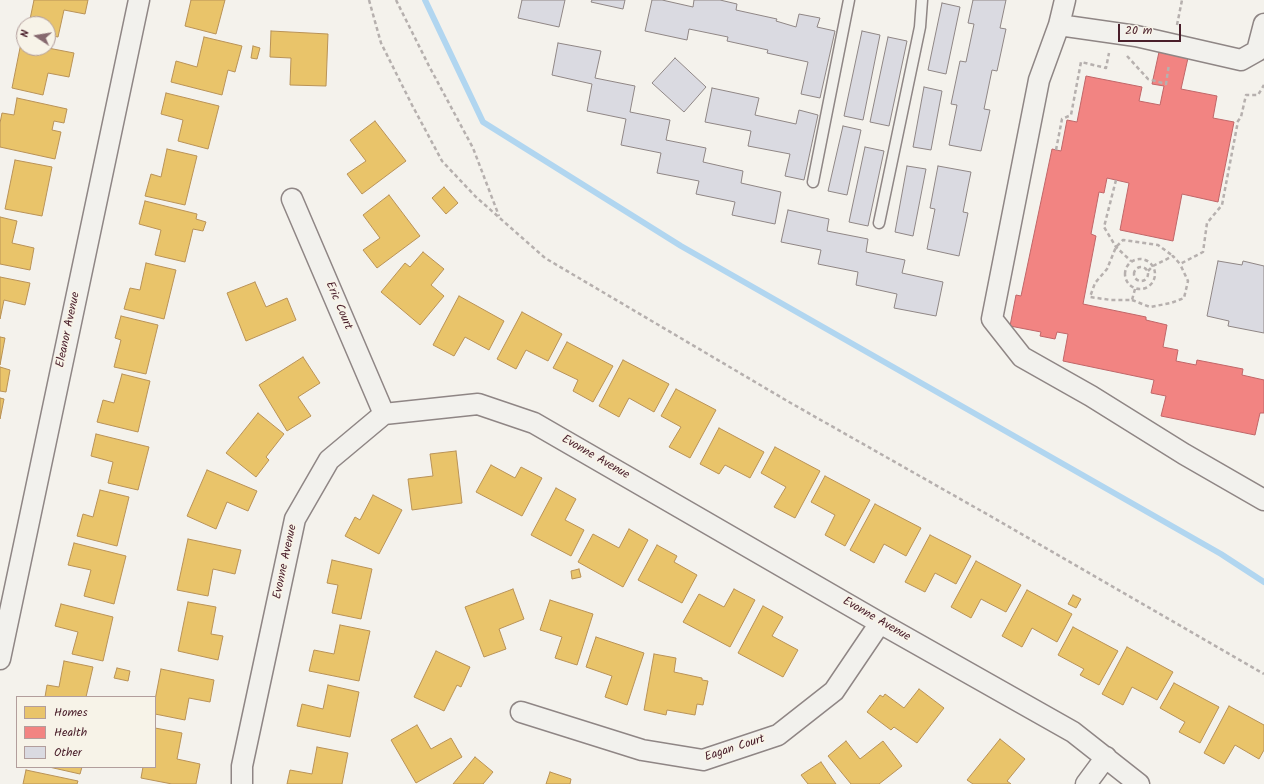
<!DOCTYPE html>
<style>
body{margin:0}
#map{position:relative;width:1264px;height:784px;overflow:hidden;background:#f4f2ec;font-family:Kalam,sans-serif}
canvas{display:block}
.legend{position:absolute;left:16px;top:696px;width:140px;height:72px;box-sizing:border-box;background:#f7f3e8;border:1px solid #b29e9c;margin:0;padding:5px 7px;list-style:none;font-size:12px;color:#4a1f2b}
.legend li{display:flex;align-items:center;gap:8px;height:20px}
.legend b{width:20px;border:1px solid #b29e9c}
.north{position:absolute;left:16px;top:16px;width:40px;height:40px;box-sizing:border-box;background:#f7f3e8;border:1px solid #b29e9c;border-radius:50%;rotate:282deg;font-size:11px;font-weight:700;line-height:16px;text-align:center;color:#4a1f2b}
.north::after{content:'';display:block;margin:auto;width:14px;height:18px;background:#86696f;clip-path:polygon(50% 0,100% 100%,50% 72%,0 100%)}
.scale{position:absolute;left:1118px;top:24px;width:63px;height:18px;box-sizing:border-box;border:2px solid #4a1f2b;border-top:0;padding-left:5px;font-size:12px;line-height:14px;white-space:nowrap;color:#4a1f2b;-webkit-text-stroke:3px #f7f3e8;paint-order:stroke}
</style>
<div id="map">
<canvas width="1264" height="784"></canvas>
<ul class="legend">
<li><b style="height:11px;background:#e9c46a"></b>Homes</li>
<li><b style="height:11px;background:#f28482"></b>Health</li>
<li><b style="height:11px;background:#dadae1"></b>Other</li>
</ul>
<div class="north">N</div>
<div class="scale">20 m</div>
</div>
<script>
const ctx = document.querySelector('canvas').getContext('2d');
ctx.lineJoin = 'round';
function fillPath(path, color) { ctx.fillStyle = color; ctx.fill(path, 'evenodd'); }
const toPath = rows => new Path2D(rows.map(r => 'M' + r).join(''));
function strokePath(path, color, width, dash) { ctx.strokeStyle = color; ctx.lineWidth = width; ctx.lineCap = dash ? 'butt' : 'round'; ctx.setLineDash(dash || []); ctx.stroke(path); }
function drawText(font, color, halo, rows, align = 'center') {
  ctx.font = font + ' Kalam,sans-serif'; ctx.lineWidth = 4; ctx.setLineDash([]); ctx.textBaseline = 'middle'; ctx.strokeStyle = halo; ctx.fillStyle = color; for (const [text, x, y, turn = 0] of rows) {
    ctx.save(); ctx.translate(x, y); ctx.rotate((+turn || 0) * Math.PI / 180); ctx.textAlign = isNaN(turn) ? turn : align; if (halo) ctx.strokeText(text, 0, 0); ctx.fillText(text, 0, 0); ctx.restore();
  }
}
const homes = toPath([
 [34,0,88,0,85,14,64,10,58,37,48,35,48,24,29,24,34,0],
 [191,0,225,0,216,34,185,26,191,0],
 [271,31,328,34,326,86,290,85,291,58,270,57,271,31],
 [204,37,242,46,235,72,228,70,222,95,171,82,176,61,197,67,204,37],
 [21,43,24,43,24,48,48,48,74,53,69,77,48,73,43,95,12,88,21,43],
 [253,46,260,48,257,59,251,58,253,46],
 [166,93,219,106,208,149,178,141,183,120,161,114,166,93],
 [17,98,67,109,64,123,54,121,52,130,61,132,55,159,0,147,0,123,2,113,14,115,17,98],
 [375,121,406,161,362,194,347,174,366,161,350,140,375,121],
 [167,149,197,156,185,205,145,196,151,174,161,177,167,149],
 [15,160,52,167,42,216,5,209,15,160],
 [444,187,458,203,446,214,432,198,444,187],
 [389,195,420,236,377,268,363,250,380,238,363,215,389,195],
 [145,201,197,214,196,219,206,222,203,231,193,229,185,262,155,255,161,230,139,224,145,201],
 [0,217,17,221,12,243,34,248,30,270,0,264,0,217],
 [423,252,444,269,431,285,444,296,420,325,381,292,405,263,410,267,423,252],
 [146,263,176,270,164,319,124,309,130,288,140,290,146,263],
 [0,277,30,283,25,305,4,300,0,319,0,277],
 [255,282,266,307,287,298,296,320,246,341,227,293,255,282],
 [459,296,504,321,489,350,465,337,454,356,433,345,459,296],
 [522,312,562,334,548,361,526,350,516,369,497,359,522,312],
 [121,316,158,325,146,374,114,367,121,340,115,338,121,316],
 [0,337,5,338,0,365,0,337],
 [567,342,613,366,593,402,573,391,578,380,553,368,567,342],
 [303,357,320,383,298,397,311,416,287,431,259,385,303,357],
 [623,360,669,384,654,412,629,398,619,417,599,406,623,360],
 [0,367,10,370,6,392,0,391,0,367],
 [122,374,150,381,138,432,97,422,103,400,114,403,122,374],
 [676,389,716,410,690,458,669,447,681,427,661,416,676,389],
 [0,398,4,399,0,419,0,398],
 [258,413,284,434,266,457,269,460,256,477,226,453,258,413],
 [719,428,764,452,750,478,725,465,719,474,700,464,719,428],
 [96,434,149,447,138,490,108,483,113,462,91,456,96,434],
 [775,447,820,471,795,518,774,507,786,487,761,473,775,447],
 [456,451,462,503,412,510,408,479,433,476,430,454,456,451],
 [491,465,515,478,521,467,542,478,522,516,476,492,491,465],
 [207,470,257,491,248,511,227,502,216,529,187,516,207,470],
 [825,476,870,500,845,546,825,535,835,515,811,502,825,476],
 [556,488,576,499,565,520,584,530,571,556,531,535,556,488],
 [100,490,129,497,117,546,77,536,83,514,93,517,100,490],
 [373,495,402,510,379,554,345,536,355,517,360,520,373,495],
 [875,504,921,528,906,556,884,544,874,563,850,550,875,504],
 [629,529,648,540,623,587,578,562,593,534,619,548,629,529],
 [930,535,971,556,956,584,935,573,925,592,905,582,930,535],
 [188,539,241,550,235,574,213,569,208,596,177,590,188,539],
 [74,543,126,556,114,604,84,596,91,570,68,565,74,543],
 [657,545,677,556,674,562,697,575,682,603,638,580,657,545],
 [332,560,372,569,361,619,332,613,338,585,327,583,332,560],
 [976,561,1021,585,1006,612,981,599,971,618,951,607,976,561],
 [579,569,581,577,572,579,571,571,579,569],
 [513,589,524,619,499,629,506,649,484,657,465,607,513,589],
 [734,589,755,600,730,647,683,622,699,594,724,607,734,589],
 [1027,590,1072,614,1057,642,1032,628,1022,647,1002,636,1027,590],
 [1073,595,1081,599,1076,608,1068,604,1073,595],
 [550,600,593,614,577,665,555,658,562,637,540,630,550,600],
 [188,602,216,607,211,634,223,636,218,660,178,651,188,602],
 [61,604,113,617,103,661,72,654,78,632,55,626,61,604],
 [763,606,783,617,772,636,798,650,783,677,738,653,763,606],
 [340,625,370,631,359,681,309,671,314,650,334,654,340,625],
 [1073,627,1118,651,1099,685,1080,675,1084,669,1058,655,1073,627],
 [596,637,644,653,627,705,605,697,612,676,586,667,596,637],
 [1127,647,1173,672,1157,700,1132,687,1123,705,1102,694,1127,647],
 [436,651,470,667,461,687,457,685,444,711,414,697,436,651],
 [654,654,676,658,674,672,702,678,702,680,708,681,703,705,697,704,695,715,667,710,666,715,644,710,654,654],
 [64,661,93,667,86,697,45,697,47,685,59,687,64,661],
 [117,668,130,671,128,681,114,678,117,668],
 [161,669,214,680,210,702,189,698,185,720,155,714,155,700,161,669],
 [1174,683,1219,707,1200,743,1179,732,1185,722,1160,708,1174,683],
 [328,685,359,692,350,737,297,726,302,704,323,709,328,685],
 [919,689,944,708,917,743,894,727,891,730,867,712,880,695,883,697,885,694,904,708,919,689],
 [1229,706,1264,725,1264,750,1259,759,1235,745,1224,764,1204,753,1229,706],
 [417,725,431,749,451,738,462,757,416,783,391,740,417,725],
 [155,728,182,733,177,759,200,764,196,784,172,784,141,778,143,767,155,767,155,728],
 [1000,739,1025,759,1007,781,1011,784,973,784,967,780,1000,739],
 [846,741,860,759,883,741,902,766,879,784,851,784,828,756,846,741],
 [317,747,348,753,342,784,287,784,290,770,312,774,317,747],
 [475,757,493,772,483,784,453,784,475,757],
 [821,762,836,784,808,784,801,775,821,762],
 [49,767,82,767,80,774,49,767],
 [26,770,78,781,77,784,23,784,26,770],
 [550,772,571,779,570,784,546,784,550,772]
]);
const health = toPath([
 [1159,52,1188,58,1181,89,1217,96,1213,118,1234,122,1218,202,1182,194,1173,241,1120,230,1129,183,1107,178,1104,193,1099,192,1091,234,1096,236,1083,304,1146,317,1146,320,1167,325,1163,347,1178,350,1176,361,1196,365,1197,360,1243,369,1242,375,1264,380,1264,413,1260,413,1255,435,1161,416,1166,396,1151,393,1154,380,1063,361,1068,334,1057,332,1055,339,1040,336,1041,332,1010,326,1016,295,1021,296,1052,149,1061,151,1067,120,1077,122,1086,76,1142,87,1139,101,1160,105,1164,86,1152,84,1159,52]
]);
const stream = toPath([
 [425,0,483,122,681,246,1221,554,1264,582]
]);
const building = toPath([
 [522,0,565,0,559,27,518,18,522,0],
 [592,0,625,0,623,9,591,2,592,0],
 [652,0,662,0,693,7,694,0,720,0,737,4,736,10,777,19,776,21,796,27,799,14,820,18,817,27,835,31,820,98,801,94,808,62,767,53,768,50,727,41,728,37,689,29,687,40,645,31,652,0],
 [973,0,1006,0,1000,28,1006,29,997,71,992,70,984,109,990,110,981,151,949,145,957,105,951,104,960,61,966,62,974,24,968,23,973,0],
 [942,3,960,7,946,74,928,70,942,3],
 [862,31,880,35,863,120,844,116,862,31],
 [888,37,907,41,889,126,870,122,888,37],
 [558,43,601,51,595,78,635,86,630,112,670,120,666,140,706,148,703,162,743,171,741,183,781,192,775,224,732,215,735,202,696,194,699,181,657,173,661,153,621,145,626,119,587,111,592,84,552,75,558,43],
 [675,58,706,87,684,112,652,83,675,58],
 [924,87,942,91,931,150,913,147,924,87],
 [712,88,759,98,755,115,796,124,799,110,818,115,804,180,785,176,790,154,748,146,751,131,705,122,712,88],
 [843,126,861,130,847,195,828,191,843,126],
 [865,147,884,151,868,226,849,222,865,147],
 [907,166,926,169,913,236,895,232,907,166],
 [938,166,971,172,963,212,968,213,959,256,927,249,935,209,930,208,938,166],
 [788,210,829,219,827,231,868,239,866,252,905,260,902,273,943,282,936,316,894,308,897,294,856,285,858,272,818,264,821,250,781,242,788,210],
 [1218,261,1242,265,1243,261,1264,266,1264,333,1228,326,1229,321,1207,316,1218,261]
]);
const path = toPath([
 [369,0,381,43,412,105,442,161,476,197,545,258,789,402,992,517,1264,674],
 [396,0,429,66,473,148,499,216],
 [1177,25,1182,0],
 [1127,56,1148,79,1166,84,1169,64],
 [1056,150,1062,119,1071,115,1081,62,1106,68,1109,53],
 [1116,180,1104,227,1116,247,1131,261],
 '1125 274a15 15 0 1 1 30 0a15 15 0 1 1-30 0Z',
 '1134 274a7 7 0 1 1 14 0a7 7 0 1 1-14 0Z',
 [1148,271,1153,266,1173,256,1180,264,1203,252,1207,223,1222,205,1238,121,1241,117,1246,95,1258,95,1264,85],
 [1135,289,1132,300,1111,300,1090,297,1095,283,1107,269,1116,247,1123,240,1158,245,1173,256],
 [1132,300,1150,307,1171,303,1184,298,1188,281,1180,264]
]);
const lane = toPath([
 [813,182,849,0],
 [879,223,920,27,922,0]
]);
const street = toPath([
 [1065,0,1059,25,1039,80,992,319,1022,357,1091,396,1184,454,1264,500],
 [1059,25,1136,36,1241,60,1257,51,1264,24],
 [292,199,384,414],
 [0,659,139,0],
 [521,712,642,750,703,760,778,735,834,691,880,623],
 [242,784,242,766,295,519,329,460,384,414,478,404,534,423,880,623,1073,732,1139,784],
 [1086,784,1106,757]
]);
const streetNames = [
 ["Eric Court",338,306,67],
 ["Eleanor Avenue",69,330,-78],
 ["Evonne Avenue",595,458,30],
 ["Evonne Avenue",286,562,-78],
 ["Evonne Avenue",876,620,30],
 ["Eagan Court",735,749,-18]
];
fillPath(homes, '#e9c46a');
strokePath(homes, '#b99257', 1);
fillPath(health, '#f28482');
strokePath(health, '#c06668', 1);
strokePath(stream, '#b1d6f0', 6);
fillPath(building, '#dadae1');
strokePath(building, '#8f8685', 1);
strokePath(lane, '#8f8685', 13);
strokePath(street, '#8f8685', 23);
strokePath(path, '#b6b0ae', 2.5, [4, 3]);
strokePath(lane, '#f2f1ed', 10);
strokePath(street, '#f2f1ed', 20);
drawText('12px', '#4a1f2b', '#f7f3e8', streetNames);
</script>
